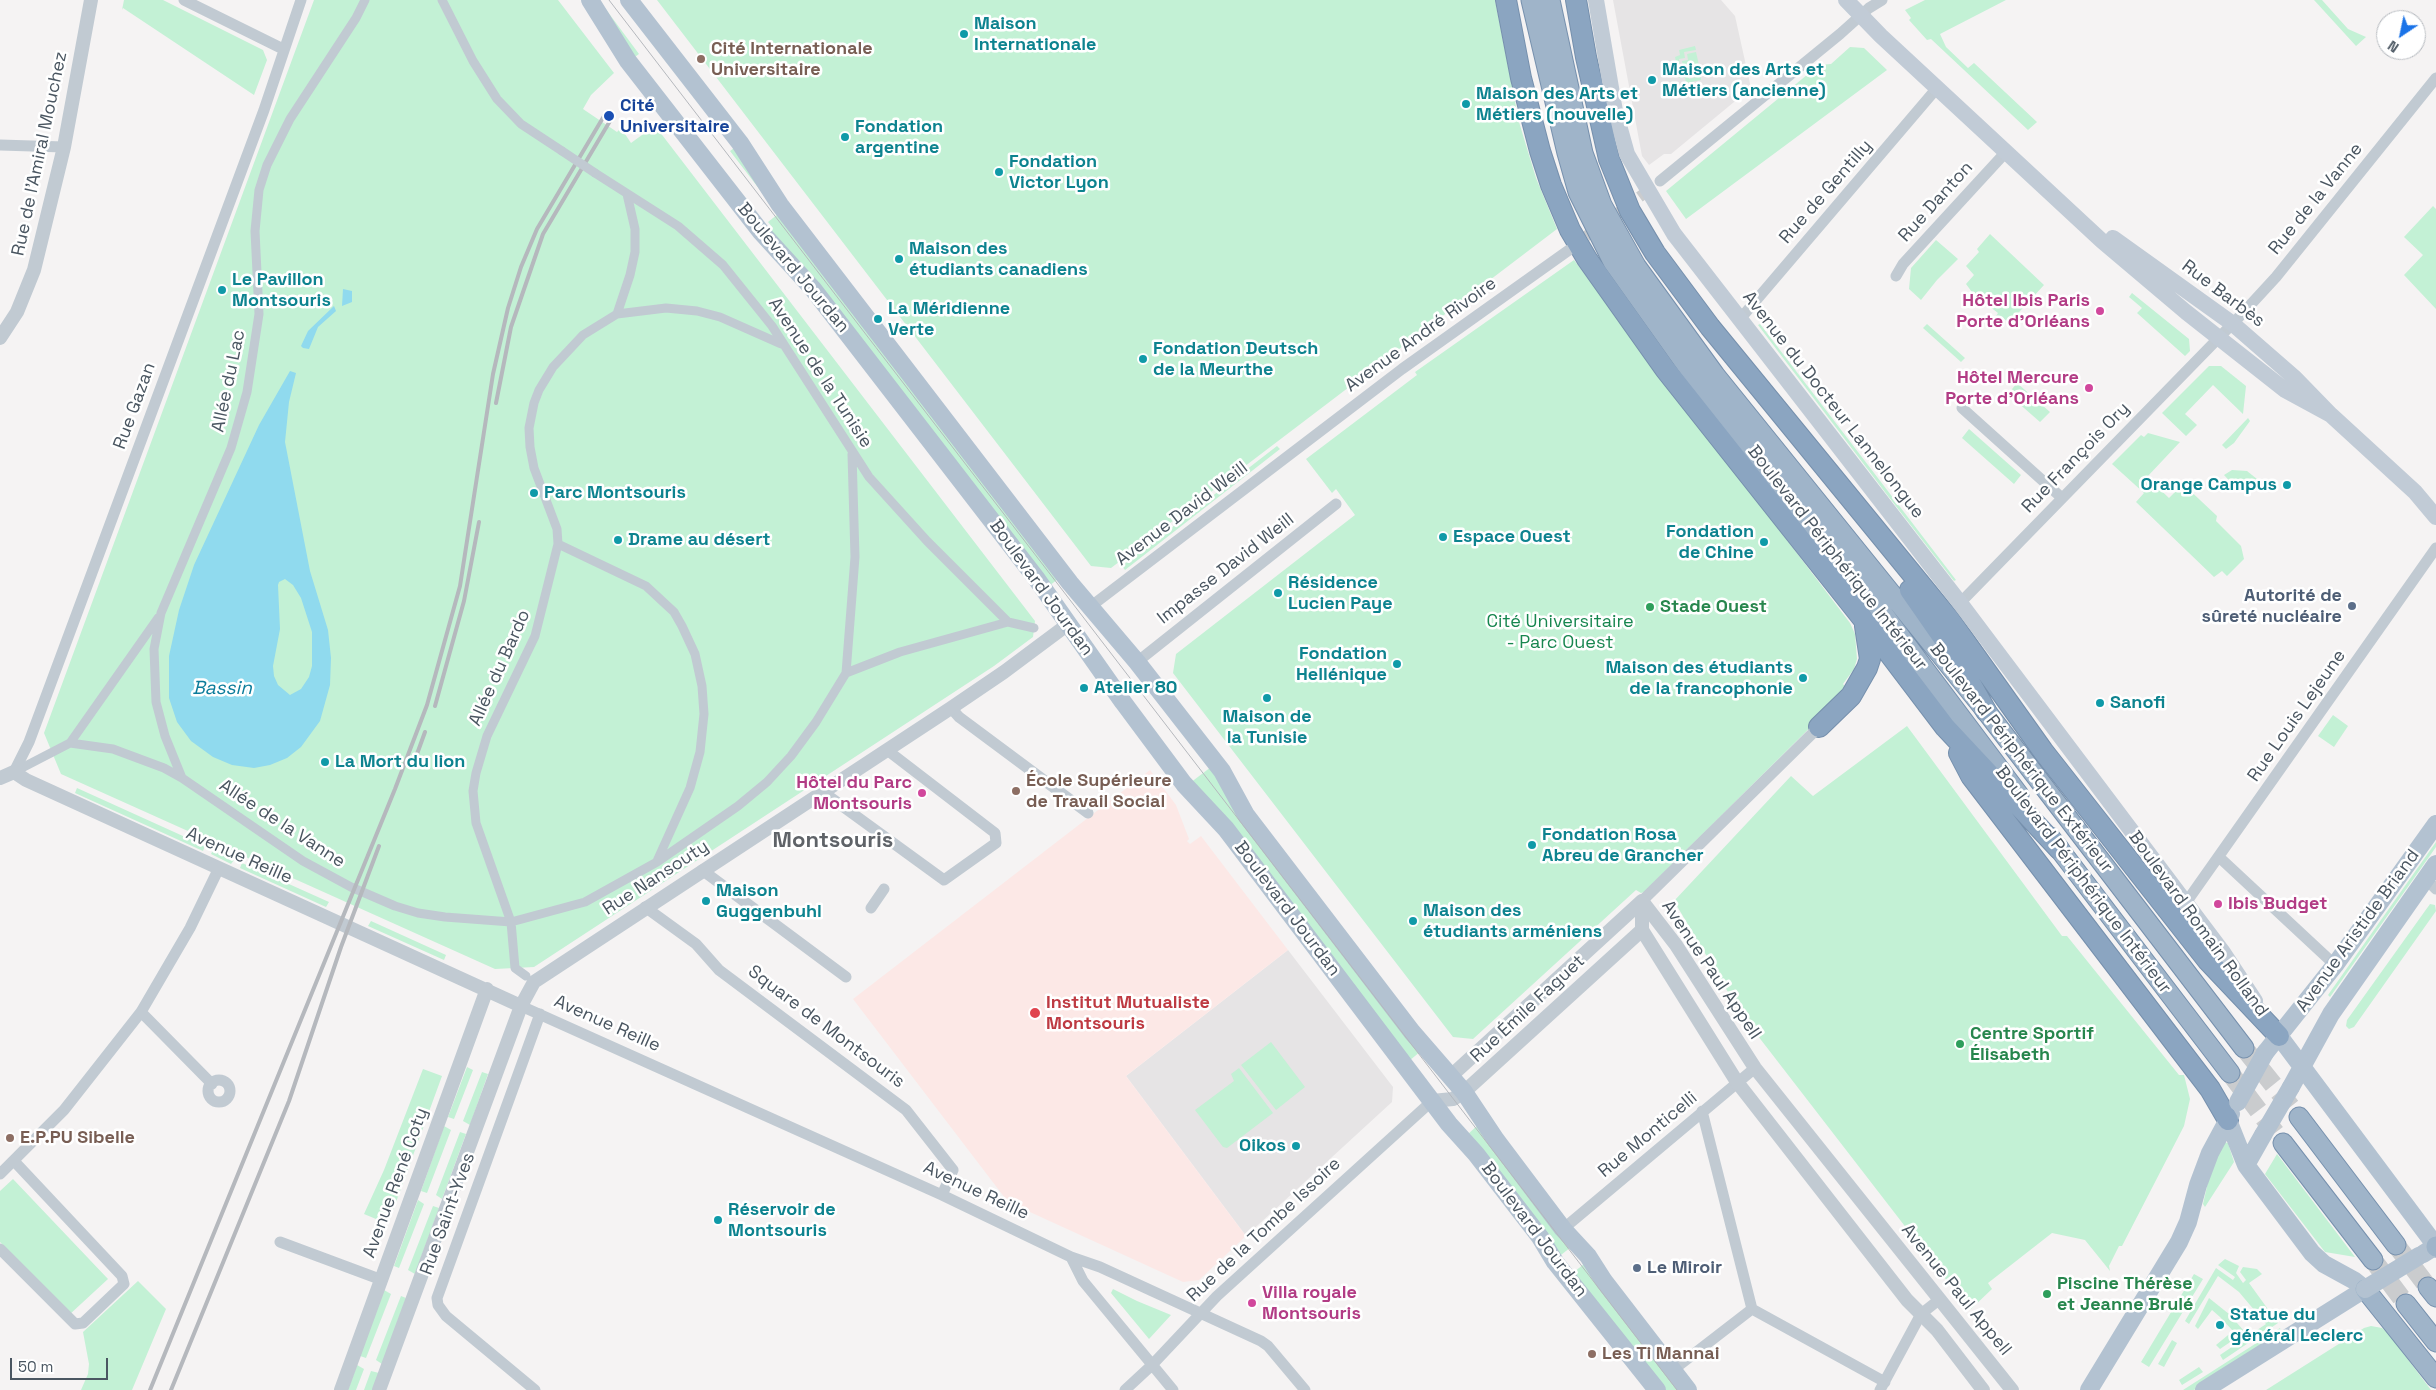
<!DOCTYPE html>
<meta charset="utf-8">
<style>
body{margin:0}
#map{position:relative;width:2436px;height:1390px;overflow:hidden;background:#f5f3f3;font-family:"Space Grotesk",sans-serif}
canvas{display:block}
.north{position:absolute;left:2376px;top:10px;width:50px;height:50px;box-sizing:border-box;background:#fff;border:1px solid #b7bbc0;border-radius:50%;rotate:214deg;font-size:14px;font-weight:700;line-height:20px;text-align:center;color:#4a5661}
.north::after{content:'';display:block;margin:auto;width:18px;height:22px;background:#1a73e8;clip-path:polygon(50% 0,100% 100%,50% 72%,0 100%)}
.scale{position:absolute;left:10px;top:1358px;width:98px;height:22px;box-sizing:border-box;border:2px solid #4a5661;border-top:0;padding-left:6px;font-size:15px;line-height:18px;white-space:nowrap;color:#4a5661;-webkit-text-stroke:4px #fff;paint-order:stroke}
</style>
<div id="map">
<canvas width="2436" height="1390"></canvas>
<div class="north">N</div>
<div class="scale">50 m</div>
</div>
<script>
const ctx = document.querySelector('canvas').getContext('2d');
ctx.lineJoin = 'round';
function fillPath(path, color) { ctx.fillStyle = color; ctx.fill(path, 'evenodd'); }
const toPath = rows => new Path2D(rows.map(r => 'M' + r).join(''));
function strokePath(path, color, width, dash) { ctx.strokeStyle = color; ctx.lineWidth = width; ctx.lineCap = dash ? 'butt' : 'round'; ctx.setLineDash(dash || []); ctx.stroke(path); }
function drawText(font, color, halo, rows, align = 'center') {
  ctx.font = font + ' "Space Grotesk",sans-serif'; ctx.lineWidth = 5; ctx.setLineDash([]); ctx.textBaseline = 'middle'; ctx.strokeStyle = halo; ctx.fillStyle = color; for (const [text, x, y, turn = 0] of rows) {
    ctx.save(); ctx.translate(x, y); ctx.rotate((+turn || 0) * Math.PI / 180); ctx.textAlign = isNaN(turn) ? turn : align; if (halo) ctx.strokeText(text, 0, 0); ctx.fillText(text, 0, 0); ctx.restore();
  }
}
const education = toPath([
 [1613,0,1721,0,1735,16,1751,88,1671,154,1664,154,1649,165,1642,156],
 [1288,950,1393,1087,1392,1102,1246,1236,1126,1076]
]);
const medical = toPath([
 [1150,770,1176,805,1189,839,1187,841,1190,844,1201,836,1288,950,1126,1076,1246,1236,1199,1280,1183,1282,1008,1202,853,999]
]);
const green = toPath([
 [124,0,163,0,263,50,267,60,254,95,123,8,122,10],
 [314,0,558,0,614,73,591,95,583,109,617,132,619,130,625,134,631,143,653,127,656,127,1035,621,1033,637,994,666,534,967,495,969,61,774,44,733],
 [599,0,639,54,632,59],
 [657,0,1495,0,1519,122,1536,178,1557,229,1111,568,1091,566],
 [1925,0,2006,0,1940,34,1946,47,1968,68,1974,63,2037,122,2028,130,1931,39,1927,40,1909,20,1911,18,1905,10],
 [2314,0,2322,0,2348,29,2366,37,2356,46],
 [1695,46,1696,50,1684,52,1685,58,1679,59,1682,73,1688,73,1689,79,1701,76,1701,80,1686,83,1685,77,1679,78,1675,57,1680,55,1679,50],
 [1850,47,1864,48,1887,70,1686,219,1666,191,1819,65,1831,64],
 [1696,52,1701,74,1691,76,1690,70,1684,71,1682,61,1688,60,1687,54],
 [737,146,770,203,730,151],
 [2433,206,2436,209,2436,309,2404,275,2423,255,2404,237],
 [778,214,1058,579,1049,586,766,234,773,228,768,222],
 [1990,234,2044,285,2009,323,2002,317,2000,319,1996,316,1998,313,1985,303,1986,301,1980,296,1977,299,1966,284,1974,275,1966,266,1979,252,1977,249],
 [1936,240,1958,259,1937,280,1921,300,1909,289,1911,268],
 [1574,260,1850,623,1855,634,1857,659,1854,669,1843,684,1848,690,1644,892,1641,893,1636,890,1473,1039,1453,1037,1173,673,1176,654,1355,515,1336,489,1332,493,1306,459,1417,375,1415,372],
 [2132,293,2189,339,2190,351,2185,356,2137,313,2142,308,2129,297],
 [1760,324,1956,580,1954,581,1888,496,1758,325],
 [1927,324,1965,358,1961,362,1923,328],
 [2209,366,2221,366,2246,386,2243,414,2213,385,2185,414,2197,425,2186,436,2162,413],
 [2017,383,2050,412,2040,422,2008,394],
 [2248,418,2250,421,2234,443,2226,449,2222,445],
 [1969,429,2021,475,2014,484,1962,438],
 [2148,433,2180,442,2147,477,2169,498,2183,484,2217,516,2216,521,2241,546,2244,559,2227,576,2222,571,2214,577,2136,502,2144,493,2112,464,2141,435,2144,437],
 [1277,446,1280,449,1125,570,1122,566],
 [2232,470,2247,471,2257,479,2249,487,2245,483,2238,490,2224,475],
 [2333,715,2348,726,2334,747,2318,736],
 [1907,726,2062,936,2067,936,2179,1075,2184,1075,2190,1099,2184,1126,2122,1246,2119,1246,2109,1266,2110,1271,2085,1240,2052,1233,1988,1283,1992,1289,1971,1309,1948,1282,1741,1014,1674,901,1791,776,1813,796],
 [1211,767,1421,1051,1409,1061,1190,783],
 [77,788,205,846,203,851,75,793],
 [2436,842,2436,847,2330,997,2328,995],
 [213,850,234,860,231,864,211,854],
 [242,863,329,902,326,907,240,868],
 [2430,904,2435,905,2436,911,2354,1027,2349,1029,2346,1026,2347,1020],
 [371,921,446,955,444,960,368,926],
 [1271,1042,1305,1087,1276,1110,1241,1065],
 [467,1067,473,1070,454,1119,448,1117],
 [1239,1068,1273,1113,1227,1148,1223,1147,1195,1110,1234,1081,1231,1074],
 [423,1069,442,1076,388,1224,364,1214,384,1170],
 [482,1072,488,1074,470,1125,463,1121],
 [1478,1125,1571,1247,1561,1255,1468,1134],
 [444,1126,451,1130,427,1193,421,1191],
 [460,1132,466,1134,442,1199,436,1195],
 [2224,1142,2228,1143,2234,1162,2205,1207,2203,1204,2210,1173],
 [2277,1154,2355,1257,2325,1252,2265,1174],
 [13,1179,108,1279,69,1315,0,1242,0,1191],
 [418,1200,424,1204,399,1268,394,1266],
 [433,1206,439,1208,415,1274,408,1270],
 [2225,1259,2239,1266,2236,1273,2243,1283,2246,1280,2240,1272,2243,1267,2257,1269,2262,1274,2249,1283,2278,1323,2223,1360,2220,1355,2266,1324,2239,1292,2218,1276,2189,1324,2185,1321,2216,1268,2233,1280,2235,1277,2218,1265],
 [1584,1264,1682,1390,1664,1390,1574,1272],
 [2194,1274,2203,1279,2149,1367,2141,1362],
 [138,1281,166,1309,132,1390,81,1390,88,1374,89,1364,83,1332],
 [1113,1289,1137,1301,1171,1315,1149,1339,1111,1293],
 [384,1290,391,1294,366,1358,360,1356],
 [401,1296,406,1298,382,1364,376,1360],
 [2209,1298,2229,1314,2245,1332,2220,1349,2216,1345,2233,1331,2220,1317,2212,1310,2198,1329,2195,1326],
 [2371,1326,2382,1328,2388,1333,2431,1390,2266,1390,2364,1328],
 [2280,1328,2282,1334,2194,1390,2183,1390],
 [2172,1340,2177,1343,2164,1367,2158,1364],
 [357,1365,364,1369,356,1390,348,1390],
 [2199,1367,2203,1372,2182,1385,2179,1380],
 [371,1371,379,1373,373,1390,364,1390]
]);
const water = toPath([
 [343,289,352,291,352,302,342,306],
 [334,306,336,311,318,327,309,349,303,348,301,346,308,331],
 [290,371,296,373,289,402,285,442,310,571,328,630,331,658,330,685,320,721,301,747,287,758,270,765,254,768,232,765,213,757,191,741,177,722,169,698,169,656,179,610,194,565,259,425],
 [285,579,293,585,301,598,312,632,312,666,309,677,301,689,290,695,278,685,274,676,273,666,280,629,278,585,279,582]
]);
const minorTunnel = toPath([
 [1573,246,1653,187]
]);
const trunkTunnel = toPath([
 [2244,1048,2299,1117],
 [2230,1073,2283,1143],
 [2396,1245,2428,1287],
 [2373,1260,2406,1304]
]);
const pedestrian = toPath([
 [442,0,473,61,497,99,521,124,562,151],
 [595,173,678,226,723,265,772,326,869,477,927,541,1008,622,1034,628],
 [617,314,666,308,697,311,720,317,781,344],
 [558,544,646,586,674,612,682,626,695,654,702,686,704,714,700,752,690,788,657,861],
 [846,673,855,557,852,454],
 [70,743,113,749,164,768,182,778,303,861,351,887,395,906,418,913,445,917,511,922,585,902,657,862,738,806,767,782,791,756,816,722,846,673,900,652,1008,622],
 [14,772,70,743,158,618],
 [182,778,165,736,156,702,154,649,161,613,231,448,247,392,259,314,255,231,259,190,267,165,290,119,356,18,365,0],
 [526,976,515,968,511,922,476,823,473,791,476,773,487,736,535,636,558,544,557,529,534,468,530,447,529,428,534,403,539,390,553,367,583,335,617,314,630,275,635,252,635,229,627,194]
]);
const minor = toPath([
 [184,0,283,49],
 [0,145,64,147],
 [1660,181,1840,34,1869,8,1882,0],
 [1896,276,1903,264,2005,153],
 [1741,318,1937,88],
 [1962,408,2062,498],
 [1960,603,2242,314,2276,277,2436,78],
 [1090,607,1402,369,1569,250],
 [1137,662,1336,504],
 [951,708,959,717,1088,813],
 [14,772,29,742,264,110,301,0],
 [823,792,944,880,996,843,995,833,887,750],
 [2219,857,2335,965],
 [702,870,846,977],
 [2425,878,2436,889],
 [1642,901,1819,727],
 [2185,904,2436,548],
 [645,907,696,944,719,970,906,1110,953,1170,942,1195],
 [871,908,884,889],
 [521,1006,942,1195,1071,1257,1100,1267,1261,1341,1268,1346,1305,1390],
 [141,1012,212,1084],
 '208 1091a11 11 0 1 1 22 0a11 11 0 1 1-22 0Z',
 [1702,1111,1752,1309,1885,1382],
 [0,1174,64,1110,141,1012,190,928,219,868],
 [1563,1229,1755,1068],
 [280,1242,382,1280],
 [0,1249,75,1324,83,1323,124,1284,122,1276,14,1161],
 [1071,1257,1083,1281,1173,1390],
 [1673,1370,1752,1309],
 [535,1390,446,1316,438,1305,437,1298,540,1014],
 [1125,1390,1152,1365,1217,1296,1432,1101],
 [1880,1390,1921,1314,1940,1299]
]);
const tertiary = toPath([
 [0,338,17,312,34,270,64,147,91,0],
 [0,778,14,772,26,780,521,1006],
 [1642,901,1676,945,1755,1068,2012,1390],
 [1642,901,1642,930,1737,1082,1907,1300,1937,1330,1983,1390],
 [1451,1076,1642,901],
 [1432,1101,1453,1099,1464,1092,1642,930],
 [341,1390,487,989],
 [379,1390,521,1006,534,982,951,708,1004,672,1067,625]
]);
const secondary = toPath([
 [1596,0,1615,111,1627,154,1674,234,1960,603,2222,951,2255,1001],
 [1846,0,1881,36,2102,241,2186,312,2285,390,2331,415],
 [2113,238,2233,324,2295,378,2331,415,2415,492,2436,517]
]);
const primary = toPath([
 [590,0,628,61,761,232,813,289,1036,578,1123,702,1184,784,1226,829,1449,1124,1476,1154,1540,1237,1555,1262,1657,1390],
 [629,0,740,143,780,205,1070,583,1137,662,1222,771,1246,815,1412,1032,1464,1092,1496,1140,1563,1229,1588,1256,1604,1281,1688,1390],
 [2279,1036,2436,1246,2423,1254],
 [2265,1053,2335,965,2436,824],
 [2291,1087,2331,1014,2436,864],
 [2246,1165,2263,1135],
 [2089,1390,2179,1242,2188,1222,2198,1185,2210,1153,2231,1114],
 [2204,1390,2365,1289,2355,1281,2324,1264,2312,1253,2246,1165,2228,1120]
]);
const trunk = toPath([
 [1531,0,1567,153,1578,192,1613,262,1702,387,1866,591,2019,795],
 [1550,0,1583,153,1602,205,1636,266,1715,375,1986,711,2244,1048],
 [2050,837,2230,1073],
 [2299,1117,2396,1245],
 [2283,1143,2373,1260],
 [2436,1246,2436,1247],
 [2428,1287,2436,1297],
 [2365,1289,2436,1378],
 [2406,1304,2436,1342]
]);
const motorway = toPath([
 [1506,0,1521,78,1540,151,1551,185,1570,230,1587,259,1665,369,1863,619,1945,727,2059,849],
 [1576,0,1586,57,1609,159,1630,211,1655,253,1710,327,1949,619,2043,751,2208,961,2279,1036],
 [1910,590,1951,649,1986,711],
 [1819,727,1851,696,1867,668,1870,659,1865,626],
 [1959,753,1971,776,2210,1089,2228,1120]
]);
const tram = toPath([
 [609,0,1677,1390]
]);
const rail = toPath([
 [496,403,511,327,543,234,610,121],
 [435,706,464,601,479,522],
 [413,765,425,732],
 [150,1390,395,789,427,705,460,586,493,374,508,308,521,267,537,229,604,116],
 [171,1390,289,1101,341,947,379,846]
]);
const pedestrianBridge = toPath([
 [562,151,595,173]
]);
const primaryBridge = toPath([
 [2238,1102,2265,1053],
 [2263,1135,2291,1087],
 [2365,1289,2419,1256]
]);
const markers = [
 [964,34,5,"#0f9aa8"],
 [701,59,5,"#8d6e63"],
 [1652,80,5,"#0f9aa8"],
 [1466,104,5,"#0f9aa8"],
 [609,116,6,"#1a4fb4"],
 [845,137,5,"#0f9aa8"],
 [999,172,5,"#0f9aa8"],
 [899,259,5,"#0f9aa8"],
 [222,290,5,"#0f9aa8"],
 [2100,311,5,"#d1479c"],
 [878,319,5,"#0f9aa8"],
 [1143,359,5,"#0f9aa8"],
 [2089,388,5,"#d1479c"],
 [2287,485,5,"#0f9aa8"],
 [534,493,5,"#0f9aa8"],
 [1443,537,5,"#0f9aa8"],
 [618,540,5,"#0f9aa8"],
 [1764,542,5,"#0f9aa8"],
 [1278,593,5,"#0f9aa8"],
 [2352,606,5,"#5c6f8a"],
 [1650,607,5,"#2e9e5b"],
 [1397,664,5,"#0f9aa8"],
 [1803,678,5,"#0f9aa8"],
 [1084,688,5,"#0f9aa8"],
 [1267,698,5,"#0f9aa8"],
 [2100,703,5,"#0f9aa8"],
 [325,762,5,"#0f9aa8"],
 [1016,791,5,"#8d6e63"],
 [922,793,5,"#d1479c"],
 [1532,845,5,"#0f9aa8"],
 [706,901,5,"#0f9aa8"],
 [2218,904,5,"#d1479c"],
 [1413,921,5,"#0f9aa8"],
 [1035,1013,6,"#e0444e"],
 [1960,1044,5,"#2e9e5b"],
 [10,1138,5,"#8d6e63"],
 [1296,1146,5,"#0f9aa8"],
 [718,1220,5,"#0f9aa8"],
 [1637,1268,5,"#5c6f8a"],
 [2047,1294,5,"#2e9e5b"],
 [1252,1303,5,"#d1479c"],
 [2220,1325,5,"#0f9aa8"],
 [1592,1354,5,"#8d6e63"]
];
const cultureNames = [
 ["Maison",974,24],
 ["Internationale",974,45],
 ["Maison des Arts et",1662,70],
 ["Métiers (ancienne)",1662,91],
 ["Maison des Arts et",1476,94],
 ["Métiers (nouvelle)",1476,115],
 ["Fondation",855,127],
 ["argentine",855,148],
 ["Fondation",1009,162],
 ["Victor Lyon",1009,183],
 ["Maison des",909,249],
 ["étudiants canadiens",909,270],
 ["Le Pavillon",232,280],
 ["Montsouris",232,301],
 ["La Méridienne",888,309],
 ["Verte",888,330],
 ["Fondation Deutsch",1153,349],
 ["de la Meurthe",1153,370],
 ["Orange Campus",2277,485,"right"],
 ["Parc Montsouris",544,493],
 ["Fondation",1754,532,"right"],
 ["de Chine",1754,553,"right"],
 ["Espace Ouest",1453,537],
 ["Drame au désert",628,540],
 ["Résidence",1288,583],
 ["Lucien Paye",1288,604],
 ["Fondation",1387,654,"right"],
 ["Hellénique",1387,675,"right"],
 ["Maison des étudiants",1793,668,"right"],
 ["de la francophonie",1793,689,"right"],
 ["Atelier 80",1094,688],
 ["Sanofi",2110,703],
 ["Maison de",1267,717,"center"],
 ["la Tunisie",1267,738,"center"],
 ["La Mort du lion",335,762],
 ["Fondation Rosa",1542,835],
 ["Abreu de Grancher",1542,856],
 ["Maison",716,891],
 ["Guggenbuhl",716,912],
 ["Maison des",1423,911],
 ["étudiants arméniens",1423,932],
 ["Oikos",1286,1146,"right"],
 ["Réservoir de",728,1210],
 ["Montsouris",728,1231],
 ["Statue du",2230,1315],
 ["général Leclerc",2230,1336]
];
const educationNames = [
 ["Cité Internationale",711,49],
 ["Universitaire",711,70],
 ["École Supérieure",1026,781],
 ["de Travail Social",1026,802],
 ["E.P.PU Sibelle",20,1138],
 ["Les Ti Mannai",1602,1354]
];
const transitNames = [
 ["Cité",620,106],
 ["Universitaire",620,127]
];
const streetNames = [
 ["Rue de l'Amiral Mouchez",40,154,-78],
 ["Rue de Gentilly",1826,192,-49],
 ["Rue de la Vanne",2316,199,-51],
 ["Rue Danton",1936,202,-48],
 ["Boulevard Jourdan",793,268,50],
 ["Rue Barbès",2223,294,37],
 ["Avenue André Rivoire",1421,335,-36],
 ["Avenue de la Tunisie",820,373,57],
 ["Allée du Lac",229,381,-78],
 ["Avenue du Docteur Lannelongue",1833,405,52],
 ["Rue Gazan",135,406,-70],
 ["Rue François Ory",2076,458,-46],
 ["Avenue David Weill",1182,514,-37],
 ["Boulevard Périphérique Intérieur",1837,558,52],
 ["Impasse David Weill",1226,569,-38],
 ["Boulevard Jourdan",1041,588,54],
 ["Allée du Bardo",500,668,-66],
 ["Rue Louis Lejeune",2297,716,-55],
 ["Boulevard Périphérique Extérieur",2021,758,52],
 ["Allée de la Vanne",282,824,33],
 ["Avenue Reille",239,856,24],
 ["Rue Nansouty",656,878,-33],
 ["Boulevard Périphérique Intérieur",2083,880,53],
 ["Boulevard Jourdan",1287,909,53],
 ["Boulevard Romain Rolland",2198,924,54],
 ["Avenue Aristide Briand",2358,931,-54],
 ["Avenue Paul Appell",1711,970,56],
 ["Rue Émile Faguet",1528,1009,-43],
 ["Avenue Reille",607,1024,24],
 ["Square de Montsouris",826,1027,37],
 ["Rue Monticelli",1648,1135,-40],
 ["Avenue René Coty",396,1183,-70],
 ["Avenue Reille",976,1191,25],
 ["Rue Saint-Yves",448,1214,-70],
 ["Rue de la Tombe Issoire",1264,1230,-43],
 ["Boulevard Jourdan",1534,1230,53],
 ["Avenue Paul Appell",1956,1290,51]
];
const hotelNames = [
 ["Hôtel Ibis Paris",2090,301],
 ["Porte d'Orléans",2090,322],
 ["Hôtel Mercure",2079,378],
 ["Porte d'Orléans",2079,399],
 ["Hôtel du Parc",912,783],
 ["Montsouris",912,804],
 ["Ibis Budget",2228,904,"left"],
 ["Villa royale",1262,1293,"left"],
 ["Montsouris",1262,1314,"left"]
];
const serviceNames = [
 ["Autorité de",2342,596],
 ["sûreté nucléaire",2342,617],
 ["Le Miroir",1647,1268,"left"]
];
const leisureNames = [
 ["Stade Ouest",1660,607],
 ["Centre Sportif",1970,1034],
 ["Élisabeth",1970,1055],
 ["Piscine Thérèse",2057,1284],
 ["et Jeanne Brulé",2057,1305]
];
const parkNames = [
 ["Cité Universitaire",1560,622],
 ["- Parc Ouest",1560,643]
];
const healthNames = [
 ["Institut Mutualiste",1046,1003],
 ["Montsouris",1046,1024]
];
const waterNames = [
 ["Bassin",222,689]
];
const districtNames = [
 ["Montsouris",833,841]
];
fillPath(education, '#e6e4e5');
fillPath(medical, '#fce8e6');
fillPath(green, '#c3f1d5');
fillPath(water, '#90daee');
strokePath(minorTunnel, '#caccce', 11, [11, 5.5]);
strokePath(trunkTunnel, '#caccce', 19, [19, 9]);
strokePath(trunk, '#7690ad', 21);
strokePath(motorway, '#7690ad', 22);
strokePath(pedestrian, '#c1cad2', 9);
strokePath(minor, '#c1cad2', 11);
strokePath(tertiary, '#c1cad2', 14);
strokePath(secondary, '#c1cbd6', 16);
strokePath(primary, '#b3c2d1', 18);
strokePath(trunk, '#9fb4c9', 19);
strokePath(motorway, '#8ba5c1', 20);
strokePath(tram, '#b5b8bd', 1);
strokePath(rail, '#b5b8bd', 4);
strokePath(pedestrianBridge, '#c1cad2', 9);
strokePath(primaryBridge, '#b3c2d1', 18);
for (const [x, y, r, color] of markers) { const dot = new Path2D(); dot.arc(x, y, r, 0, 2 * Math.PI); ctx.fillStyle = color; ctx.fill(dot); strokePath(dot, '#fff', 2); }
drawText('bold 18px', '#0d838f', '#fff', cultureNames, 'left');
drawText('bold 18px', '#785e54', '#fff', educationNames, 'left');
drawText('bold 18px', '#164399', '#fff', transitNames, 'left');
drawText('18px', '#4a5661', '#fff', streetNames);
drawText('bold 18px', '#b23c85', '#fff', hotelNames, 'right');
drawText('bold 18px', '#4e5e75', '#fff', serviceNames, 'right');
drawText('bold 18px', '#27864d', '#fff', leisureNames, 'left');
drawText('18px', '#17864f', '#fff', parkNames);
drawText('bold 18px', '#be3a42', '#fff', healthNames, 'left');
drawText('italic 19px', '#0c7c9b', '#fff', waterNames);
drawText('bold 22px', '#5f6368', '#fff', districtNames);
</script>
